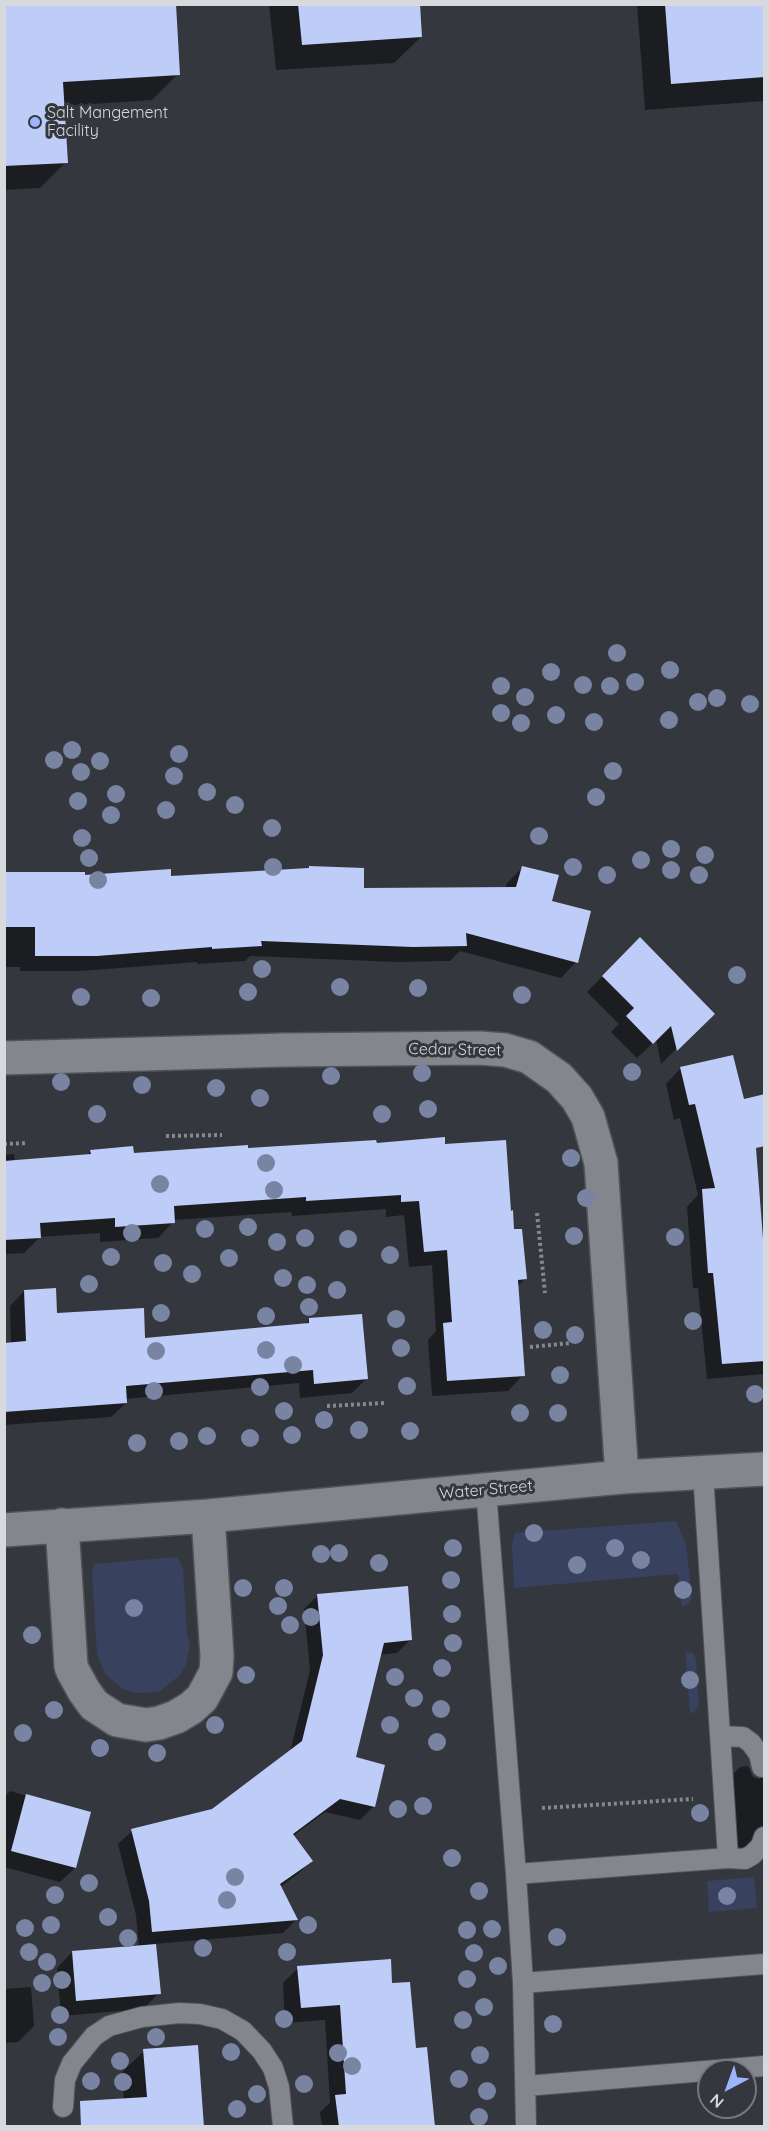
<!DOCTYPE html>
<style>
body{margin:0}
#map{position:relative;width:769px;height:2131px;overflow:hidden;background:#35373e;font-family:Quicksand,sans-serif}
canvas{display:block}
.frame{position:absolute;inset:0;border:6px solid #d7d9dd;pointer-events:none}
.north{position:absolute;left:697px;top:2059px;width:60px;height:60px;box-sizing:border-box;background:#35373e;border:2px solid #76787e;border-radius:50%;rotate:221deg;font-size:16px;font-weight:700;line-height:24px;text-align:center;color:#d7d9dd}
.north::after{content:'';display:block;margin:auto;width:21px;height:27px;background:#9cb4fd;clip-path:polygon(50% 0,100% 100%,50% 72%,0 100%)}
</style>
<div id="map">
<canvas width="769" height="2131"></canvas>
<div class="frame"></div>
<div class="north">N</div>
</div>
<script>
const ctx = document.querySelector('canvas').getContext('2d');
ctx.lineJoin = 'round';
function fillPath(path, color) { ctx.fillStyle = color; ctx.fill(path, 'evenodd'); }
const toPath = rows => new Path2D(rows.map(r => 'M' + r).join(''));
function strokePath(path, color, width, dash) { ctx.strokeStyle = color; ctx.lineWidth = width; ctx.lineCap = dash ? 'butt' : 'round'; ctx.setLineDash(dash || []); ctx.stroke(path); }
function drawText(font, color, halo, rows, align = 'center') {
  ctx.font = font + ' Quicksand,sans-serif'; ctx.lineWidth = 6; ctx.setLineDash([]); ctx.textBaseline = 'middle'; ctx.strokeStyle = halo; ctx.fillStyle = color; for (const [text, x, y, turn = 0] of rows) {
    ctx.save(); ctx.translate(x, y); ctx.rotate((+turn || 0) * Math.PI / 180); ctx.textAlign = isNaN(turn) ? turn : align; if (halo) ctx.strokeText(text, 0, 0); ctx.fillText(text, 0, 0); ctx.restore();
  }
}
const green = toPath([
 [676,1521,686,1544,692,1598,687,1605,682,1607,678,1574,514,1588,512,1546,515,1533],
 [177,1557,183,1568,187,1632,190,1647,186,1665,180,1675,159,1692,136,1693,123,1689,105,1674,97,1654,92,1574,94,1564],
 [685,1651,693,1653,696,1659,699,1706,695,1711,690,1714],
 [754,1877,757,1908,709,1912,707,1881]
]);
const shadow = toPath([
 [4,4,178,74,152,100,63,106,66,162,40,188,4,190],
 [269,4,419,4,421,37,394,63,276,70],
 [637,4,764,4,764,101,645,110],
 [523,867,550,902,576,962,561,978,460,951,450,961,397,962,250,956,245,961,197,964,197,962,81,971,20,971,20,967,4,967,4,873,83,877,170,877,362,890,505,889,507,883],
 [640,939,712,1013,661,1064,656,1040,637,1058,611,1032,619,1024,587,992],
 [732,1056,764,1285,764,1374,707,1379,698,1288,693,1288,687,1207,698,1195,680,1118,674,1120,666,1084,681,1068],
 [375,1144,444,1145,513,1231,525,1279,517,1287,523,1375,508,1391,432,1396,428,1340,436,1331,432,1265,409,1267,404,1215,386,1217,386,1209,292,1216,291,1212,173,1220,173,1222,158,1238,100,1242,100,1233,40,1237,24,1253,4,1254,4,1155,14,1154,15,1162,86,1156,91,1151,132,1155],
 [24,1291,56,1315,144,1339,304,1325,309,1320,367,1378,352,1393,300,1398,299,1383,125,1399,126,1403,111,1417,4,1425,4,1345,11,1344,10,1306],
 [318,1595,410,1640,397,1653,379,1655,354,1758,374,1806,360,1820,325,1812,293,1836,311,1861,298,1874,280,1887,296,1920,283,1933,154,1944,159,1993,143,2009,61,2016,57,1968,72,1952,139,1947,136,1915,118,1844,132,1831,212,1810,290,1752,310,1670,304,1609],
 [748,1766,753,1777,759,1779,764,1774,764,1855,735,1851,714,1793,740,1767],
 [10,1791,90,1813,75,1868,60,1882,4,1867,4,1797],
 [298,1968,391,1985,414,2050,434,2126,322,2126,320,2112,330,2103,325,2020,285,2023,283,1983],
 [31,1987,34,2026,18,2042,4,2043,4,1989],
 [144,2051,203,2126,124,2105,122,2072]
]);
const building = toPath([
 [4,4,176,4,180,75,63,82,68,163,4,166],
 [298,4,420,4,422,37,302,45],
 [665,4,765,4,765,77,671,84],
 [309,866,364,868,364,888,516,887,522,866,559,875,552,901,591,911,578,963,466,933,467,946,413,947,261,941,262,946,212,949,212,947,97,956,35,956,35,927,4,927,4,872,85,872,85,875,171,869,171,876,309,868],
 [640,937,715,1014,677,1051,671,1026,653,1044,626,1016,634,1008,602,976],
 [733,1055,744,1099,765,1094,765,1146,756,1148,765,1265,765,1361,722,1364,713,1273,708,1273,702,1189,715,1188,695,1104,689,1105,680,1067],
 [445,1137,445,1144,506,1140,511,1211,513,1210,514,1229,522,1229,527,1279,518,1280,525,1376,447,1381,443,1323,452,1322,447,1250,424,1252,419,1201,401,1202,401,1195,306,1201,306,1197,174,1206,175,1223,115,1227,115,1218,40,1223,41,1238,4,1240,4,1161,91,1154,90,1150,133,1146,134,1153,248,1145,248,1148,376,1140,377,1143],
 [56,1288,57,1313,144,1308,145,1338,309,1323,309,1318,362,1314,368,1379,314,1384,313,1370,126,1386,127,1403,4,1412,4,1343,26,1341,24,1290],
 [408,1586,412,1640,384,1643,356,1757,385,1765,375,1807,340,1799,293,1834,313,1861,280,1884,298,1920,152,1932,149,1901,131,1829,212,1809,302,1741,323,1655,317,1594],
 [26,1794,91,1812,76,1868,11,1851],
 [156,1944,161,1994,76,2001,72,1951],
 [391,1959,392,1983,410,1982,416,2048,427,2047,435,2127,339,2127,335,2095,346,2094,340,2005,301,2008,297,1966],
 [198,2045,204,2127,81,2127,80,2101,147,2097,143,2049]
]);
const path = toPath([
 [166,1136,222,1135],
 [4,1144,28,1143],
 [537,1213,545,1293],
 [530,1347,571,1343],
 [327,1406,385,1403],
 [542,1808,693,1799]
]);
const lane = toPath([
 [486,1490,516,1874,728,1858,703,1473],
 [721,1736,743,1737,751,1743,759,1754,762,1767],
 [728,1858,745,1859,752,1855,761,1846,764,1837],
 [516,1874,523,1983,526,2126],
 [523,1983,764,1964],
 [526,2086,764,2066],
 [63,2107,65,2080,72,2063,94,2036,109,2026,142,2017,179,2013,200,2014,222,2019,243,2031,262,2051,273,2068,279,2087,283,2126]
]);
const street = toPath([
 [4,1058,284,1050,479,1048,505,1050,529,1057,559,1078,577,1098,588,1117,601,1163,622,1477],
 [62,1525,71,1666,73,1671,84,1691,94,1705,117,1720,146,1725,159,1723,176,1717,191,1708,202,1698,216,1672,217,1656,208,1516],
 [4,1530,208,1516,622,1477,764,1469]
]);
const trees = [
 [617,653],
 [670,670],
 [551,672],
 [635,682],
 [583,685],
 [501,686],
 [610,686],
 [525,697],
 [717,698],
 [698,702],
 [750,704],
 [501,713],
 [556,715],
 [669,720],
 [594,722],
 [521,723],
 [72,750],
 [179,754],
 [54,760],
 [100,761],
 [613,771],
 [81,772],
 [174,776],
 [207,792],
 [116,794],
 [596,797],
 [78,801],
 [235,805],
 [166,810],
 [111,815],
 [272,828],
 [539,836],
 [82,838],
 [671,849],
 [705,855],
 [89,858],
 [641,860],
 [273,867],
 [573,867],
 [671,870],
 [607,875],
 [699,875],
 [98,880],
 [262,969],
 [737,975],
 [340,987],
 [418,988],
 [248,992],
 [522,995],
 [81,997],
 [151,998],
 [632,1072],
 [422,1073],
 [331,1076],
 [61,1082],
 [142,1085],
 [216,1088],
 [260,1098],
 [428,1109],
 [97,1114],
 [382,1114],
 [571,1158],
 [266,1163],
 [160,1184],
 [274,1190],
 [586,1198],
 [248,1227],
 [205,1229],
 [132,1233],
 [574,1236],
 [675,1237],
 [305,1238],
 [348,1239],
 [277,1242],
 [390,1255],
 [111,1257],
 [229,1258],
 [163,1263],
 [192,1274],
 [283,1278],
 [89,1284],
 [307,1285],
 [337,1290],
 [309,1307],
 [161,1313],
 [266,1316],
 [396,1319],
 [693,1321],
 [543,1330],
 [575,1335],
 [401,1348],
 [266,1350],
 [156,1351],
 [293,1365],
 [560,1375],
 [407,1386],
 [260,1387],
 [154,1391],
 [755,1394],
 [284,1411],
 [520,1413],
 [558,1413],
 [324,1420],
 [359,1430],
 [410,1431],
 [292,1435],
 [207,1436],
 [250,1438],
 [179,1441],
 [137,1443],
 [534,1533],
 [453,1548],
 [615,1548],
 [339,1553],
 [321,1554],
 [641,1560],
 [379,1563],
 [577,1565],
 [451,1580],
 [243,1588],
 [284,1588],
 [683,1590],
 [278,1606],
 [134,1608],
 [452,1614],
 [311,1617],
 [290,1625],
 [32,1635],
 [453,1643],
 [442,1668],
 [246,1675],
 [395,1677],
 [690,1680],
 [414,1698],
 [441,1709],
 [54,1710],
 [215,1725],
 [390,1725],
 [23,1733],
 [437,1742],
 [100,1748],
 [157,1753],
 [423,1806],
 [398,1809],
 [700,1813],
 [452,1858],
 [235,1877],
 [89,1883],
 [479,1891],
 [55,1895],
 [727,1896],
 [227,1900],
 [108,1917],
 [51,1925],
 [308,1925],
 [25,1928],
 [492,1929],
 [467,1930],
 [557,1937],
 [128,1938],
 [203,1948],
 [29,1952],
 [287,1952],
 [474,1953],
 [47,1962],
 [498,1966],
 [467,1979],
 [62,1980],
 [42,1983],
 [484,2007],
 [60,2015],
 [284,2019],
 [463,2020],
 [553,2024],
 [58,2037],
 [156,2037],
 [231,2052],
 [338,2053],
 [480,2055],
 [120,2061],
 [352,2066],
 [459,2079],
 [91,2081],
 [123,2082],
 [304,2084],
 [487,2091],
 [257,2094],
 [237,2109],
 [479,2117]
];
const markers = [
 [35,122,6,"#9cb4fd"]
];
const poiNames = [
 ["Salt Mangement",47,113],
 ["Facility",47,131]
];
const streetNames = [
 ["Cedar Street",455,1050,1],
 ["Water Street",486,1490,-5]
];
fillPath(green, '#38415d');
fillPath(shadow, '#0007');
fillPath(building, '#becdf8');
strokePath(lane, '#515358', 22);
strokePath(street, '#515358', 36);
strokePath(path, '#86888e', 4, [3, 3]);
strokePath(lane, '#83868d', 20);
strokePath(street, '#83868d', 33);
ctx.fillStyle = '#7983a2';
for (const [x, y] of trees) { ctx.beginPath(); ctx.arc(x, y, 9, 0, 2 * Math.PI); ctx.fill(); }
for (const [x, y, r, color] of markers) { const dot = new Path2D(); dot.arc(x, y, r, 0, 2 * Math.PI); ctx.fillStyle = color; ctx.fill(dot); strokePath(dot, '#35373e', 2); }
drawText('16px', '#d7d9dd', '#35373e', poiNames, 'left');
drawText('16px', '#d7d9dd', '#35373e', streetNames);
</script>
